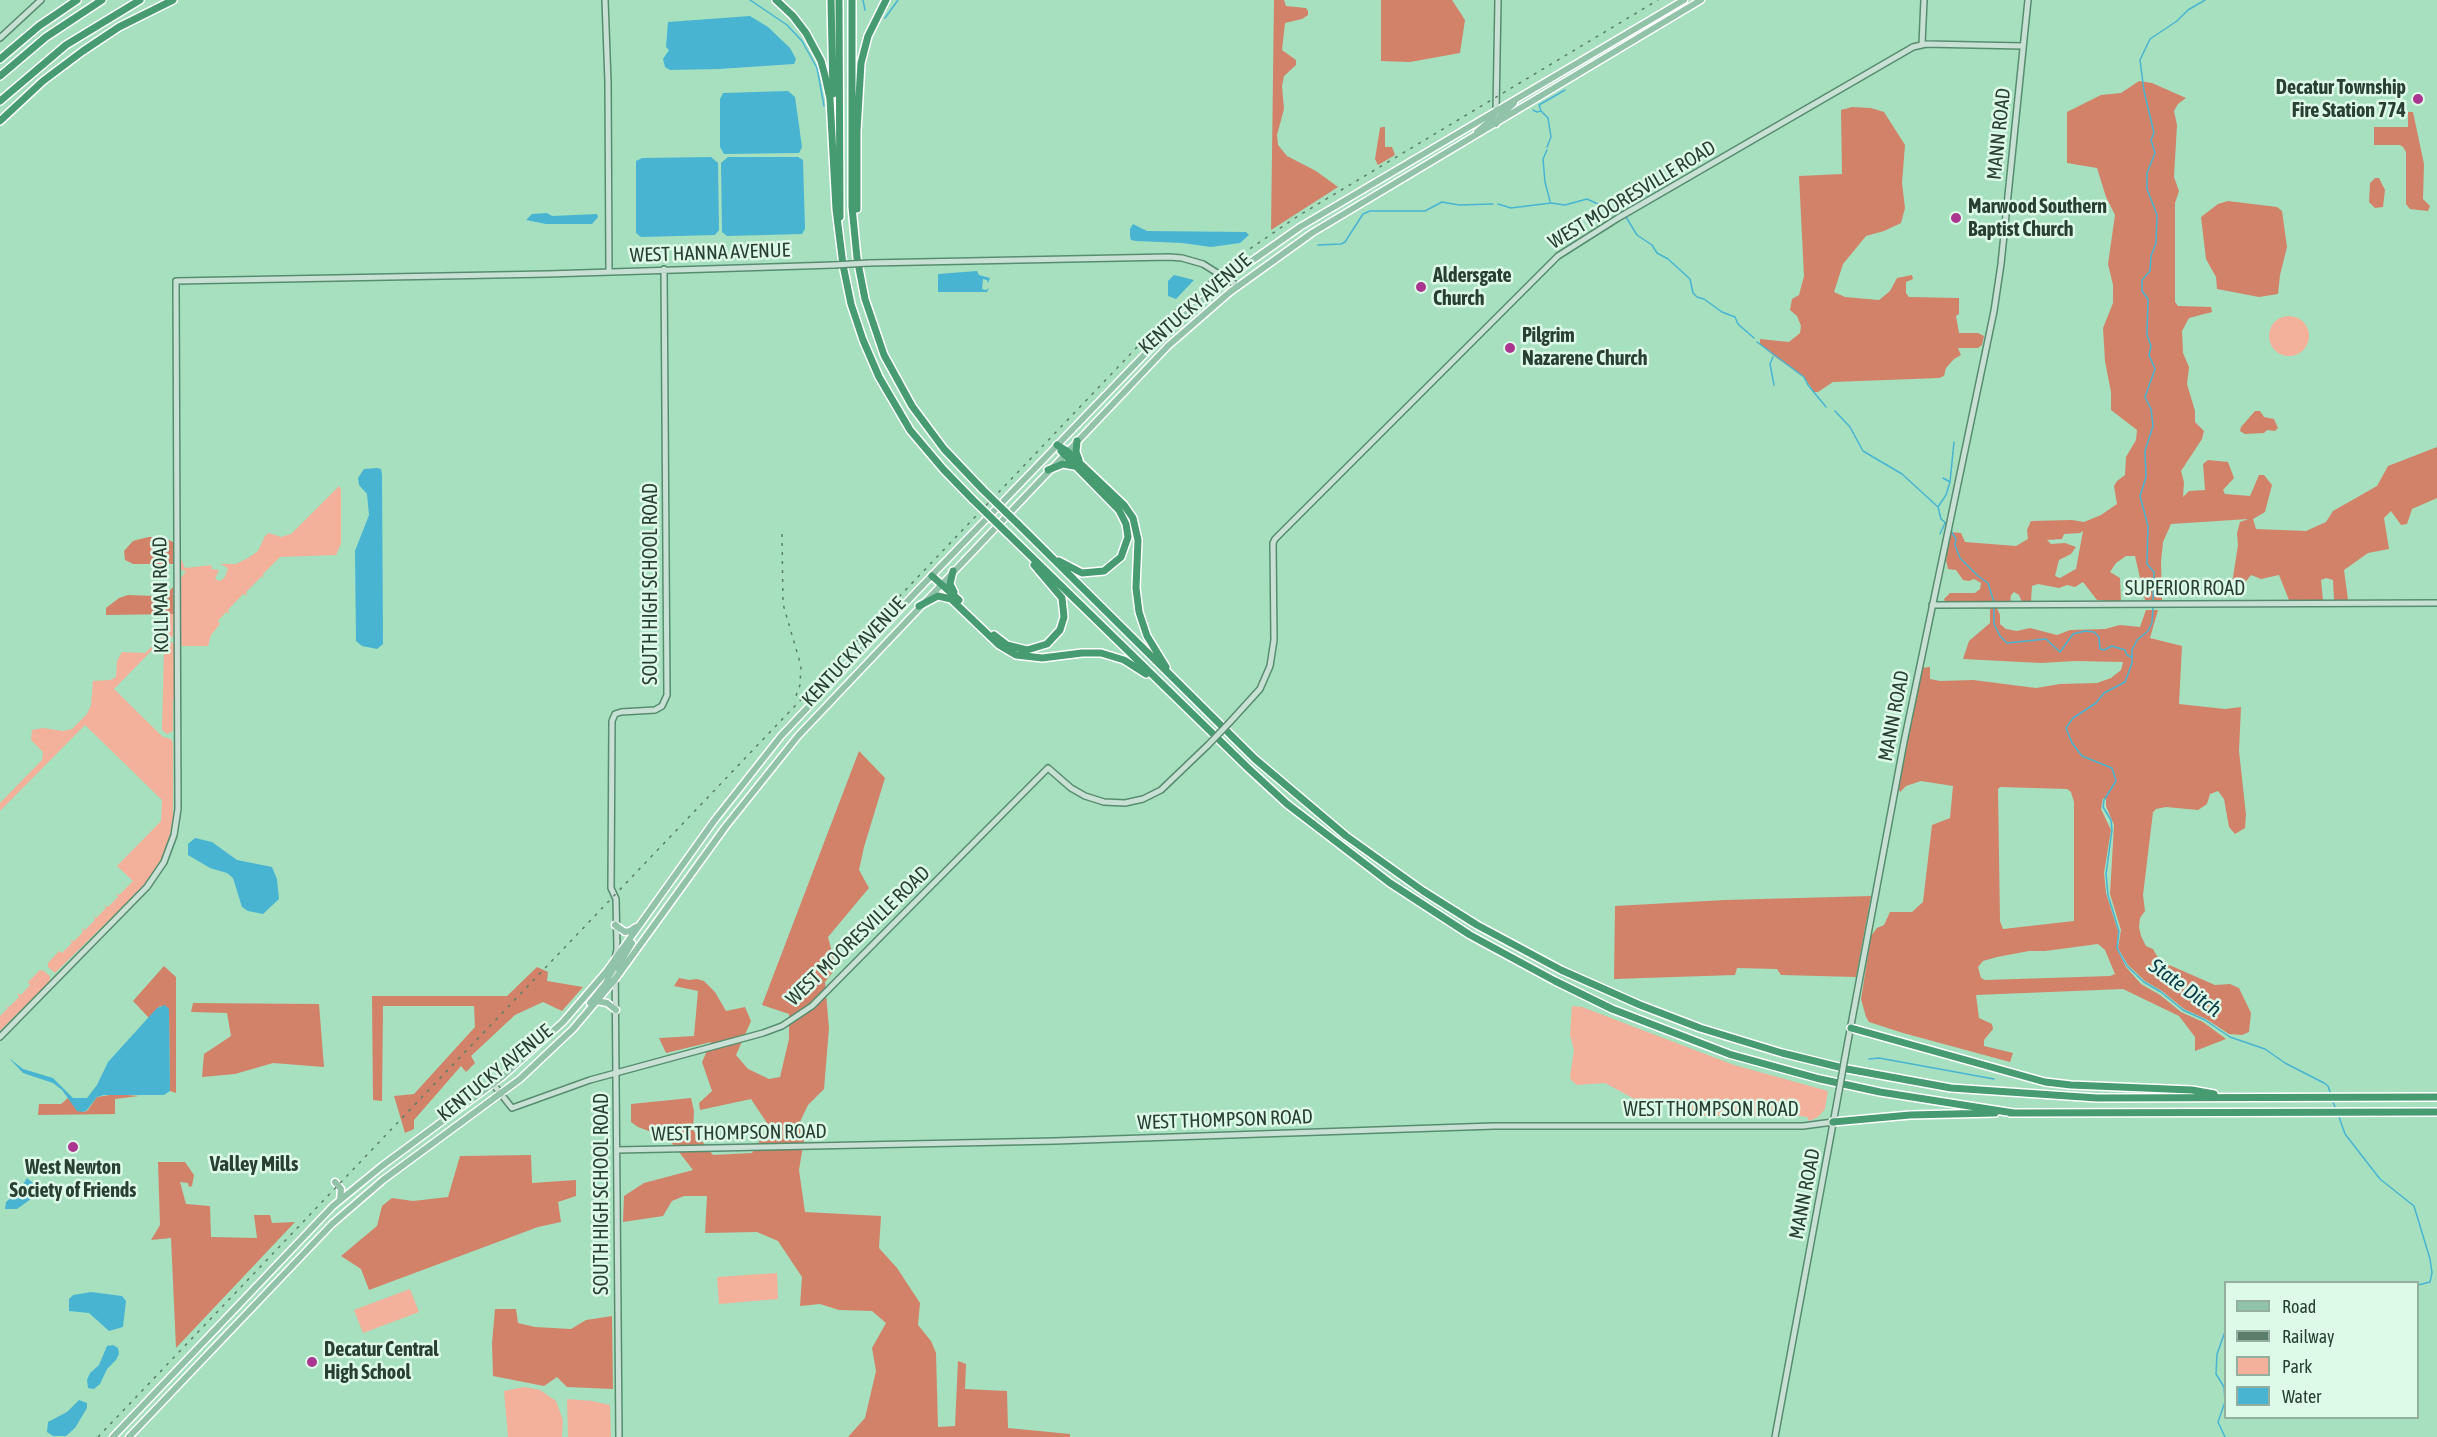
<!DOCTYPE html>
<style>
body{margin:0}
#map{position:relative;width:2437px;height:1437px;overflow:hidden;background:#a7e0bf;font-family:"Asap Condensed",sans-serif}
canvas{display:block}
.legend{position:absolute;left:2224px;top:1281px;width:195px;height:138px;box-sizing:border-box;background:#ddf9e8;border:2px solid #95af9f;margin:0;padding:8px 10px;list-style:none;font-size:18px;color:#283f32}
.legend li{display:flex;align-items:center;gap:12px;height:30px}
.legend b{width:30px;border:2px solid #95af9f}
</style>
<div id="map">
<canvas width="2437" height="1437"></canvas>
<ul class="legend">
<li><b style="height:8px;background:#91c3a9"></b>Road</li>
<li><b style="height:8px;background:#5a7e69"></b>Railway</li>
<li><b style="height:16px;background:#f3b09a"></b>Park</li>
<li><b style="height:16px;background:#48b4d1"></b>Water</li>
</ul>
</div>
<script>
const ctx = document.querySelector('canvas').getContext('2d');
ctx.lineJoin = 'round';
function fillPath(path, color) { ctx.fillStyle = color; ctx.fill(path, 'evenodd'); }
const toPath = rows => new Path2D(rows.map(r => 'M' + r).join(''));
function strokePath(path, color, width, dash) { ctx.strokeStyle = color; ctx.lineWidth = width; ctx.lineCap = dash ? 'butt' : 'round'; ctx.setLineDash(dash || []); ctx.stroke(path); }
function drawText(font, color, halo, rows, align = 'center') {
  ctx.font = font + ' "Asap Condensed",sans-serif'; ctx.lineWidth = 5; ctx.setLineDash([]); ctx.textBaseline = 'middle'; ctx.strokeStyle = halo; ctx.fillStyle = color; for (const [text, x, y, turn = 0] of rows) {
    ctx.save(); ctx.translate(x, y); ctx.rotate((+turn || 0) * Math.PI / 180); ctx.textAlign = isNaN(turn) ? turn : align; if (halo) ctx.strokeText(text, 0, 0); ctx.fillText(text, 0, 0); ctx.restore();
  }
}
const green = toPath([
 '2269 336a20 20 0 1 1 40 0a20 20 0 1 1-40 0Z',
 [339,486,341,489,341,544,336,555,280,557,263,574,264,578,262,576,246,592,247,596,243,594,228,610,229,614,226,612,218,621,220,624,211,635,208,646,182,646,178,628,178,582,186,571,178,569,178,557,180,557,185,568,212,565,211,569,219,570,215,579,220,581,225,577,228,568,220,564,236,564,248,558,258,551,265,536,269,533,281,537,291,534],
 [162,614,174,614,173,637,163,639,114,689,163,737,171,739,173,743,173,818,168,844,158,867,147,883,55,973,48,967,48,963,59,951,62,953,72,943,70,940,74,941,83,932,82,928,85,930,95,920,93,916,96,918,106,908,104,905,108,907,118,897,116,893,119,895,133,881,117,866,161,821,162,800,85,725,0,811,0,803,42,760,43,752,31,740,32,730,43,728,63,731,72,729,87,714,91,705,93,681,110,680,116,677,117,661,122,652,145,653,168,632,170,620],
 [172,642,174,644,175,699,173,699,173,731,167,734,162,730,164,649,166,644],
 [40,970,44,971,50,976,50,981,0,1031,0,1016,8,1008,6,1005,9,1007,19,997,17,993,21,995,30,985,28,982],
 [1572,1006,1582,1007,1734,1065,1828,1091,1825,1109,1818,1117,1809,1121,1807,1117,1800,1116,1703,1116,1690,1110,1676,1099,1642,1103,1605,1083,1577,1085,1571,1080,1570,1076,1574,1050,1570,1035],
 [777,1273,778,1299,719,1304,717,1277],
 [410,1289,419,1312,363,1333,354,1310],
 [524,1387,540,1390,556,1401,563,1420,562,1437,508,1437,504,1391],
 [567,1399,592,1401,610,1405,611,1437,568,1437]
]);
const forest = toPath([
 [1274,0,1284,0,1286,6,1306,8,1308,11,1308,15,1302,19,1285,23,1282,50,1296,60,1296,65,1284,76,1282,86,1284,109,1277,135,1278,145,1287,156,1316,171,1338,187,1271,230],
 [1381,0,1452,0,1465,20,1460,53,1410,62,1381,61],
 [2139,81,2152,83,2186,98,2178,104,2174,111,2177,125,2174,177,2179,191,2175,203,2175,302,2178,306,2211,307,2212,312,2189,318,2182,331,2183,353,2189,367,2187,384,2195,411,2195,422,2204,431,2202,439,2181,471,2184,482,2183,497,2189,491,2205,490,2203,464,2208,460,2228,462,2234,478,2223,490,2225,494,2250,496,2259,475,2264,475,2272,485,2265,512,2253,519,2256,529,2306,531,2326,522,2333,511,2377,486,2388,466,2437,447,2437,498,2412,509,2407,524,2401,525,2391,511,2384,518,2389,549,2368,553,2344,570,2348,600,2334,600,2333,580,2326,578,2321,580,2323,600,2289,600,2279,575,2261,579,2251,575,2243,585,2231,590,2238,545,2237,533,2240,522,2248,519,2171,524,2163,542,2161,562,2162,601,2145,600,2135,556,2126,556,2116,563,2110,572,2120,578,2121,602,2097,600,2083,582,2075,587,2067,585,2059,588,2038,584,2032,586,2031,601,2022,602,2019,595,2014,592,2011,595,2010,603,1945,602,1944,599,1950,593,1975,593,1980,589,1981,583,1974,579,1969,581,1963,580,1956,570,1948,569,1946,560,1951,532,1961,533,1965,542,2016,546,2028,539,2027,530,2031,521,2072,520,2084,522,2101,515,2117,504,2114,486,2117,481,2125,475,2126,457,2136,440,2137,430,2111,410,2111,392,2105,361,2103,328,2113,303,2113,285,2108,264,2115,215,2106,197,2097,168,2067,163,2067,112,2101,95,2121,93],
 [2083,531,2076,569,2060,578,2055,576,2059,560,2071,554,2076,547,2065,543,2051,544,2047,540,2062,539,2064,534,2080,533],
 [1852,107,1871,108,1884,112,1905,145,1902,183,1905,208,1901,223,1884,231,1866,236,1843,264,1834,292,1845,297,1879,300,1890,291,1897,278,1912,275,1913,279,1906,282,1906,293,1909,297,1959,298,1959,314,1956,316,1959,333,1978,333,1984,336,1982,345,1978,348,1958,348,1961,355,1954,359,1946,368,1944,376,1939,378,1833,382,1818,392,1814,392,1804,377,1774,356,1760,344,1760,339,1789,342,1800,333,1801,326,1797,316,1790,310,1792,299,1799,295,1804,276,1799,176,1842,174,1841,110],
 [2408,112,2413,112,2424,164,2423,199,2430,206,2428,211,2410,209,2406,204,2406,152,2403,147,2400,145,2374,145,2374,127,2408,127],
 [1382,127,1385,127,1385,147,1392,147,1395,155,1378,165,1375,159,1380,128],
 [2375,178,2379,178,2385,190,2383,207,2375,208,2369,202,2370,183],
 [2228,201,2277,207,2282,211,2287,247,2280,275,2278,294,2259,297,2217,289,2216,277,2206,259,2201,217,2218,204],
 [2255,411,2260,411,2264,417,2274,419,2278,428,2275,431,2267,430,2264,433,2245,434,2240,431,2241,427],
 [148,537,162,537,173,542,173,564,133,564,125,560,124,551,133,541],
 [173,587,174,614,106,615,106,608,119,598,128,595,155,596,166,594],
 [1990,608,1997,608,2000,615,2000,624,2006,629,2017,631,2030,628,2057,635,2070,630,2105,629,2120,625,2140,627,2146,610,2158,610,2150,638,2182,646,2179,704,2225,709,2241,707,2239,751,2246,815,2245,828,2235,834,2229,827,2224,799,2218,791,2210,794,2207,804,2198,810,2166,807,2156,809,2153,812,2143,895,2145,911,2140,918,2139,927,2141,936,2146,946,2153,949,2160,961,2215,985,2230,984,2239,988,2251,1013,2249,1032,2242,1035,2229,1034,2206,1019,2184,1009,2162,991,2145,981,2128,965,2118,948,2121,930,2110,894,2114,825,2106,806,2106,799,2103,798,2101,809,2111,830,2104,873,2106,893,2118,931,2117,949,2126,967,2141,984,2160,995,2181,1012,2203,1022,2226,1039,2195,1051,2195,1037,2179,1016,2123,989,1976,995,1979,1018,1992,1024,1993,1029,1984,1040,1984,1046,2013,1053,2010,1062,1903,1033,1869,1022,1866,1017,1861,999,1871,936,1877,928,1884,925,1890,912,1912,912,1923,902,1932,825,1950,818,1953,786,1921,781,1906,786,1900,792,1898,788,1922,668,1930,667,1930,679,1940,681,1973,680,2036,688,2060,684,2097,683,2111,678,2121,670,2123,662,2075,661,2041,663,1963,659,1969,641,1990,623],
 [2000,787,2067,789,2071,792,2074,802,2074,921,2003,929,2000,921,1998,789],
 [2098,944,2105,950,2115,974,2110,976,1985,980,1981,978,1978,967,1983,961,1997,957,2029,951,2045,951],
 [859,751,885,778,864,847,859,870,869,888,828,937,836,968,825,982,829,1028,824,1089,808,1105,800,1122,805,1134,799,1170,805,1212,881,1216,879,1248,897,1268,920,1303,918,1325,931,1341,936,1353,938,1427,955,1426,958,1361,966,1364,965,1389,1007,1391,1008,1428,1070,1434,1070,1437,848,1437,865,1418,876,1371,872,1348,886,1323,872,1311,839,1310,820,1304,800,1306,802,1277,778,1241,757,1232,705,1233,707,1196,684,1196,672,1201,663,1216,623,1222,624,1196,644,1183,693,1170,668,1138,638,1127,631,1122,631,1104,691,1098,694,1111,693,1130,713,1155,752,1153,769,1126,751,1099,700,1110,699,1103,712,1091,702,1062,711,1042,666,1053,659,1038,694,1036,698,991,674,986,679,978,689,980,697,979,704,981,715,992,726,1011,745,1007,751,1021,736,1055,748,1069,769,1079,780,1077,789,1039,789,1014,762,1005],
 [1871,896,1856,977,1781,975,1777,969,1737,968,1735,975,1614,979,1615,906,1725,900],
 [164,966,176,977,176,1093,170,1091,169,1009,160,1006,149,1018,133,1001],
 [537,967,548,972,547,981,583,987,562,1011,543,1002,515,1015,471,1056,475,1063,466,1072,461,1066,414,1120,414,1129,405,1133,394,1096,414,1094,475,1027,474,1006,383,1006,382,1101,373,1100,372,996,507,996],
 [193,1003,319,1004,324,1067,273,1063,235,1074,202,1077,204,1054,231,1036,227,1013,191,1012],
 [116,1094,139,1096,115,1099,115,1114,38,1115,39,1104,61,1104,68,1098,82,1112,87,1111,97,1097],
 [531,1155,532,1183,576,1180,576,1196,558,1202,561,1222,538,1227,369,1290,361,1269,341,1256,377,1226,382,1206,392,1198,413,1201,448,1197,460,1156],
 [158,1162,185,1162,194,1175,192,1186,189,1187,188,1183,180,1182,186,1204,210,1206,211,1237,257,1238,254,1215,270,1215,272,1223,295,1222,176,1348,171,1238,151,1240,160,1225],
 [495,1309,516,1309,518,1323,535,1327,571,1329,586,1320,612,1316,613,1389,567,1387,557,1377,544,1386,493,1376,492,1343]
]);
const water = toPath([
 [750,16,768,27,790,48,796,59,794,64,719,69,670,70,665,67,663,59,669,50,666,47,668,22],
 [788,91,795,97,802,147,799,153,724,154,720,147,720,99,723,93],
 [711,157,718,163,719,230,715,235,641,237,636,233,636,161,642,158],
 [728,157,798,157,803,160,805,229,802,234,727,236,722,232,721,163],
 [547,213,552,216,597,214,598,217,592,224,546,224,526,220,532,214],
 [1133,224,1147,231,1246,232,1249,235,1240,243,1211,247,1182,243,1136,241,1131,240,1130,236,1130,229],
 [977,271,979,275,990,278,988,283,987,280,983,279,982,289,986,290,989,288,987,292,938,292,938,274],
 [1174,275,1194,280,1176,299,1168,296,1168,281],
 [377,468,381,469,382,475,383,644,377,649,362,646,356,641,355,551,369,515,367,494,359,485,358,478,364,469],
 [195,838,212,842,237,860,272,867,277,879,279,899,263,914,248,911,242,907,233,878,227,873,210,868,188,855,188,844],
 [165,1005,169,1009,170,1091,164,1095,104,1095,97,1097,86,1111,82,1112,77,1111,62,1090,53,1083,23,1073,9,1058,23,1069,53,1078,73,1098,87,1098,97,1085,108,1062,157,1008],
 [27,1178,33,1183,35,1196,17,1209,5,1209,6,1202,18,1192],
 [91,1292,122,1296,126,1301,123,1327,109,1331,89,1313,69,1311,69,1299,73,1295],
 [113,1345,118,1348,119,1354,116,1360,107,1369,100,1384,94,1389,88,1388,87,1380,90,1373,99,1365,107,1346],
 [79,1400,87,1403,87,1408,75,1428,66,1436,53,1436,47,1432,48,1422,67,1412]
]);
const stream = toPath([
 [750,0,787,25,802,41,817,68,824,106],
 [863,0,865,10],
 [885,18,898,0],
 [1533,110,1537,112,1541,111,1548,118,1551,137,1547,147],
 [1541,111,1539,105,1565,90],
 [1547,150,1543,159,1545,182,1550,201],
 [1498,204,1511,208,1551,203,1565,205,1587,199,1598,204],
 [1605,205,1623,213],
 [1626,217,1637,235,1652,245,1657,253,1668,259,1690,279,1693,293,1697,297,1704,299,1722,312,1735,317,1738,324,1754,338],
 [1318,245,1341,244,1345,242,1363,214,1370,211,1425,211,1442,202,1459,205,1493,204],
 [1757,342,1804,377,1808,385,1826,407],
 [1773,357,1770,364,1774,385],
 [1835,411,1850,427,1863,451,1902,474,1938,507,1941,519,1946,523],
 [1943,478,1950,482],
 [1938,507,1946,495,1950,482,1954,442],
 [1951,531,1956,539,1955,545,1960,558,1978,576,1988,583,1994,602],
 [1940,534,1945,523],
 [2153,601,2154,572,2147,564,2148,526,2140,496,2146,477,2145,451,2153,426,2151,409,2145,397,2155,369,2149,355,2151,346,2147,335,2148,299,2142,291,2142,280,2150,271,2151,256,2156,243,2157,215,2147,189,2147,173,2155,153,2151,140,2154,133,2144,91,2140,60,2150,39,2177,21,2188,10,2205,0],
 [2153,607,2152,623,2148,631,2137,640,2132,650,2132,663,2125,682,2104,693,2096,703,2073,718,2066,728,2072,743,2082,756,2112,768,2116,781,2104,800,2103,807,2111,820,2112,830,2106,874,2108,895,2119,931,2117,948,2127,966,2144,982,2161,992,2183,1010,2205,1020,2230,1037,2265,1049,2285,1063,2324,1083,2328,1086,2331,1095],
 [1994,608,1994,624,2000,636,2007,643,2046,639,2060,652,2073,634,2085,631,2094,632,2099,637,2100,649,2104,650,2112,646,2125,650,2127,655,2131,657],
 [1869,1059,1879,1058,1994,1079],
 [2332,1100,2336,1109],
 [2338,1114,2345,1134,2380,1179,2414,1206,2430,1259,2432,1273,2430,1282,2418,1285],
 [2225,1437,2218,1422,2225,1402,2224,1387,2216,1374,2217,1354,2226,1329]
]);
const secondary = toPath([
 [605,0,608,82,609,272],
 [0,38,41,0],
 [1922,44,1924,0],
 [1496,112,1498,0],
 [869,263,1169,257,1182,258,1203,264,1238,286],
 [1932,605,2437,603],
 [1230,722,1260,689,1270,666,1274,640,1273,543,1275,539,1558,256,1618,218,1913,47,1926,44,2023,46],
 [0,1037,147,887,164,862,174,835,178,809,176,281,548,274,834,265],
 [1845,1057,1904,742,1994,311,2001,264,2028,0],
 [493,1084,512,1108,590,1080,763,1033,782,1026,812,1006,1048,768,1071,788,1085,796,1104,802,1125,803,1143,799,1161,790,1208,745],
 [617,1150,1055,1141,1494,1126,1803,1126,1833,1122],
 [619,1437,615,959,617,949,616,899,611,888,612,721,615,714,621,712,655,710,662,706,667,695,664,269],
 [1775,1437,1839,1091]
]);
const primary = toPath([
 [1496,124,1501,115,1514,103],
 [1477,132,1492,119,1496,111],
 [615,925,625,932,630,931,636,927],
 [617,968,632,943],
 [597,1001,607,1003,616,1010],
 [590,1003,606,983,615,964],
 [335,1182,341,1189,340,1200],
 [113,1437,333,1206,382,1166,502,1077,563,1022,606,972,714,821,781,736,917,591,1173,325,1236,272,1300,227,1684,0],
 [129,1437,332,1224,383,1180,520,1079,573,1029,616,978,726,826,798,736,1168,346,1230,292,1312,233,1701,0]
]);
const highway = toPath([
 [776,0,793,16,806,33,821,61,825,76,830,99,836,209,843,265,851,304,863,340,879,377,910,430,943,469,973,500],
 [831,0,833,94],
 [839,0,840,217],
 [852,0,852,207,857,258,865,299,884,355,912,406,944,449,983,490],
 [0,59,39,26,77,0],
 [0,76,46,37,102,0],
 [0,101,66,45,140,0],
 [0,121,43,81,83,51,119,27,173,0],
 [857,209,857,131,861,63,868,36,886,0],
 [1077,441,1076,452,1079,460],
 [1057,445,1067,451,1124,505,1133,518,1138,540,1136,588,1139,612,1147,636,1166,667],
 [1048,470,1063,464,1074,466],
 [1017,523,1255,759,1346,836,1423,891,1477,925,1561,970,1640,1005,1700,1028,1782,1053,1847,1069,1951,1088,2097,1098,2437,1097],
 [1007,533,1247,767,1287,804,1390,883,1470,935,1555,981,1612,1009,1729,1054,1820,1079,1880,1092,2014,1113],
 [1059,561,1082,573,1104,571,1121,557,1128,537,1126,524,1119,510,1061,451],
 [953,571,950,584,954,592],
 [932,576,959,600],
 [919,606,938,596,951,599,999,645,1016,655,1042,658,1082,653,1101,653,1124,660,1146,674],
 [994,635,1007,645,1027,650,1047,644,1060,630,1064,617,1062,598,1034,565],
 [1851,1028,2045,1082,2071,1085,2192,1090,2214,1094],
 [2010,1113,2437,1112],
 [1833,1122,1910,1115,1995,1113]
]);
const rail = toPath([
 [782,534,783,604,801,666,800,685,794,701],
 [98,1437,1160,323,1235,259,1298,216,1658,0]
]);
const secondaryBridge = toPath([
 [834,265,869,263],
 [1208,745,1230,722],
 [1839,1091,1845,1057]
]);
const highwayBridge = toPath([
 [983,490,1017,523],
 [973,500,1007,533]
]);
const markers = [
 [2418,99,6,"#aa368f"],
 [1956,218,6,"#aa368f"],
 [1421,287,6,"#aa368f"],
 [1510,348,6,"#aa368f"],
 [73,1147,6,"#aa368f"],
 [312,1362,6,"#aa368f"]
];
const poiNames = [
 ["Decatur Township",2406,88,"right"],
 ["Fire Station 774",2406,111,"right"],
 ["Marwood Southern",1968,207],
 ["Baptist Church",1968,230],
 ["Aldersgate",1433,276],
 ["Church",1433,299],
 ["Pilgrim",1522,336],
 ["Nazarene Church",1522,359],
 ["West Newton",73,1168,"center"],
 ["Society of Friends",73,1191,"center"],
 ["Decatur Central",324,1350],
 ["High School",324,1373]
];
const streetNames = [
 ["MANN ROAD",1999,134,-84],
 ["WEST MOORESVILLE ROAD",1632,195,-31],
 ["WEST HANNA AVENUE",710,253,-2],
 ["KENTUCKY AVENUE",1195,304,-41],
 ["SOUTH HIGH SCHOOL ROAD",651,584,-90],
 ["SUPERIOR ROAD",2185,589],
 ["KOLLMAN ROAD",161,595,-91],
 ["KENTUCKY AVENUE",854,652,-47],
 ["MANN ROAD",1894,716,-79],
 ["WEST MOORESVILLE ROAD",858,936,-44],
 ["KENTUCKY AVENUE",495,1073,-39],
 ["WEST THOMPSON ROAD",1711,1110],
 ["WEST THOMPSON ROAD",1225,1120,-2],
 ["WEST THOMPSON ROAD",739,1133,-1],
 ["SOUTH HIGH SCHOOL ROAD",602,1194,-90],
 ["MANN ROAD",1805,1194,-79]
];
const waterNames = [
 ["State Ditch",2185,988,36]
];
const neighbourhoodNames = [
 ["Valley Mills",254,1164]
];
fillPath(green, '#f3b09a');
fillPath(forest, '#d28268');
fillPath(water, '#48b4d1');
strokePath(stream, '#48b4d1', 1.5);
strokePath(secondary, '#578d6f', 8);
strokePath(primary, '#fff', 9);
strokePath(highway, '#fff', 10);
strokePath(secondary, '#c8e1d4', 5);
strokePath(primary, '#91c3a9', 6);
strokePath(highway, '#479b70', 7);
strokePath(rail, '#5a7e69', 1.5, [3, 6]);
strokePath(secondaryBridge, '#578d6f', 8, []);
strokePath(highwayBridge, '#fff', 10, []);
strokePath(secondaryBridge, '#c8e1d4', 5);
strokePath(highwayBridge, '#479b70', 7);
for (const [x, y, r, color] of markers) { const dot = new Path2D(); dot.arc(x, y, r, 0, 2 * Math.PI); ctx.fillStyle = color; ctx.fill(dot); strokePath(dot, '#ddf9e8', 2); }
drawText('bold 20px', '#283f32', '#ddf9e8', poiNames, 'left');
drawText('20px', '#283f32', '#ddf9e8', streetNames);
drawText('italic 21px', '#0a3c48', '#ddf9e8', waterNames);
drawText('bold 21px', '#283f32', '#ddf9e8', neighbourhoodNames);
</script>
